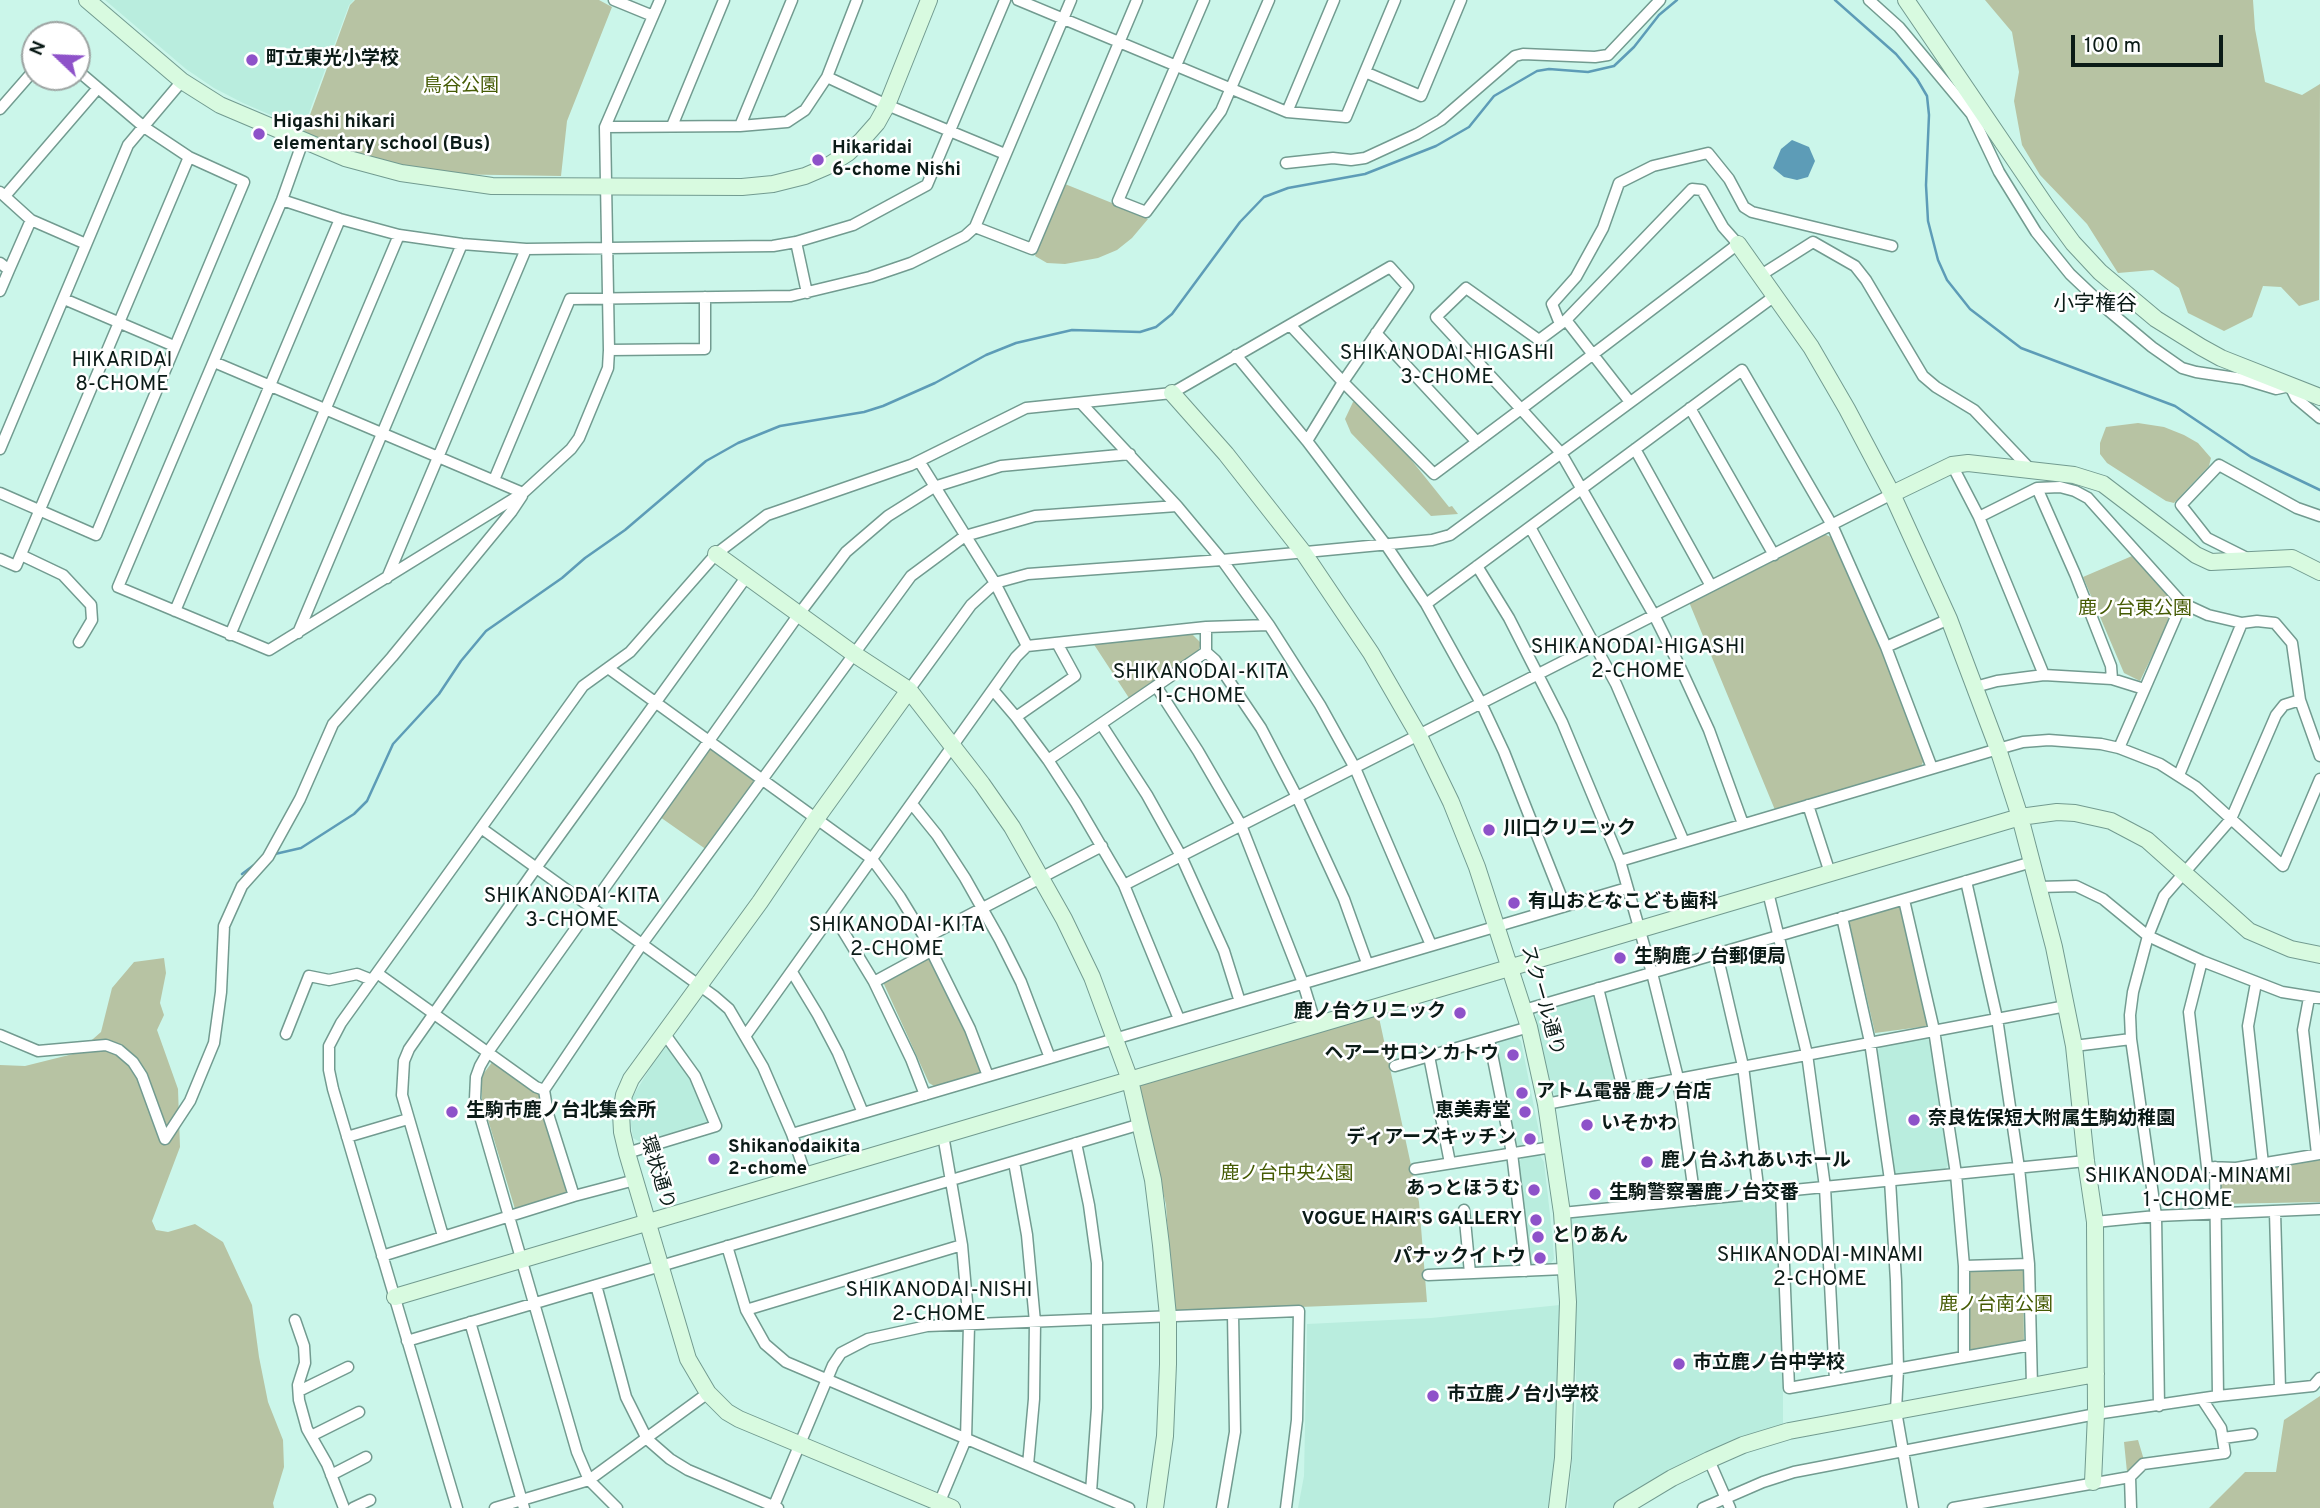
<!DOCTYPE html>
<meta charset="utf-8">
<style>
body{margin:0}
#map{position:relative;width:2320px;height:1508px;overflow:hidden;background:#cbf6ea;font-family:Overpass,sans-serif}
canvas{display:block}
.north{position:absolute;left:21px;top:21px;width:70px;height:70px;box-sizing:border-box;background:#fff;border:2px solid #9da4a2;border-radius:50%;rotate:293deg;font-size:19px;font-weight:700;line-height:28px;text-align:center;color:#0b1b17}
.north::after{content:'';display:block;margin:auto;width:24px;height:32px;background:#8e52c9;clip-path:polygon(50% 0,100% 100%,50% 72%,0 100%)}
.scale{position:absolute;left:2071px;top:35px;width:152px;height:32px;box-sizing:border-box;border:4px solid #0b1b17;border-top:0;padding-left:9px;font-size:21px;line-height:24px;white-space:nowrap;color:#0b1b17;-webkit-text-stroke:5px #fff;paint-order:stroke}
</style>
<div id="map">
<canvas width="2320" height="1508"></canvas>
<div class="north">N</div>
<div class="scale">100 m</div>
</div>
<script>
const ctx = document.querySelector('canvas').getContext('2d');
ctx.lineJoin = 'round';
function fillPath(path, color) { ctx.fillStyle = color; ctx.fill(path, 'evenodd'); }
const toPath = rows => new Path2D(rows.map(r => 'M' + r).join(''));
function strokePath(path, color, width, dash) { ctx.strokeStyle = color; ctx.lineWidth = width; ctx.lineCap = dash ? 'butt' : 'round'; ctx.setLineDash(dash || []); ctx.stroke(path); }
function drawText(font, color, halo, rows, align = 'center') {
  ctx.font = font + ' Overpass,"Noto Sans JP",sans-serif'; ctx.lineWidth = 5; ctx.setLineDash([]); ctx.textBaseline = 'middle'; ctx.strokeStyle = halo; ctx.fillStyle = color; for (const [text, x, y, turn = 0] of rows) {
    ctx.save(); ctx.translate(x, y); ctx.rotate((+turn || 0) * Math.PI / 180); ctx.textAlign = isNaN(turn) ? turn : align; if (halo) ctx.strokeText(text, 0, 0); ctx.fillText(text, 0, 0); ctx.restore();
  }
}
const built = toPath([
 [105,0,354,0,349,5,303,129,243,103,214,88,186,69],
 [1591,997,1598,1001,1617,1085,1557,1096,1551,1091,1535,1020,1537,1012],
 [1516,1035,1521,1041,1540,1137,1537,1145,1521,1148,1515,1143,1508,1099,1496,1047,1499,1040],
 [1925,1037,1931,1042,1948,1165,1944,1171,1898,1176,1893,1171,1876,1053,1881,1046],
 [667,1045,692,1080,709,1115,708,1123,640,1142,633,1138,631,1125,632,1098,662,1048],
 [1539,1154,1544,1162,1552,1232,1554,1259,1549,1266,1534,1266,1529,1261,1518,1163,1523,1157],
 [1767,1196,1775,1204,1783,1332,1783,1424,1735,1442,1652,1482,1613,1508,1568,1508,1577,1396,1568,1221,1575,1216],
 [1560,1305,1557,1429,1551,1508,1298,1508,1304,1476,1307,1324,1431,1318]
]);
const green = toPath([
 [355,0,599,0,612,7,567,121,561,176,439,174,382,163,303,134,350,5],
 [1985,0,2253,0,2255,29,2265,82,2302,95,2320,84,2319,300,2299,306,2281,287,2263,286,2252,317,2224,331,2188,313,2179,288,2153,270,2118,273,2087,224,2040,175,2022,145,2014,101,2019,72,2012,32],
 [1065,184,1112,203,1148,219,1132,238,1117,250,1098,258,1065,264,1047,263,1035,256],
 [1353,402,1357,402,1401,447,1449,507,1452,506,1458,514,1431,516,1351,433,1345,419],
 [2138,423,2164,427,2184,435,2198,443,2211,458,2209,466,2174,503,2166,501,2107,463,2100,454,2100,443,2106,427],
 [1824,534,1833,538,1884,646,1925,758,1921,766,1775,810,1689,602],
 [2132,556,2178,602,2140,681,2124,673,2083,577],
 [1190,632,1201,643,1198,652,1129,698,1093,643],
 [710,747,756,780,707,850,660,817],
 [1903,904,1928,1026,1875,1033,1849,921],
 [928,957,951,996,981,1067,980,1073,934,1086,929,1083,883,982],
 [164,958,166,973,160,1003,164,1015,157,1030,178,1089,180,1147,152,1221,156,1230,168,1232,195,1224,223,1242,252,1305,259,1357,268,1402,283,1440,284,1467,273,1503,274,1508,0,1508,0,1065,25,1066,77,1053,101,1032,112,988,134,962],
 [1378,1013,1419,1202,1427,1302,1173,1312,1166,1205,1139,1086,1144,1082],
 [493,1061,543,1094,569,1193,515,1209,482,1100,481,1077],
 [2320,1160,2320,1202,2219,1204,2218,1177],
 [2023,1267,2024,1343,1969,1351,1967,1269],
 [2320,1396,2320,1508,2209,1508,2245,1472,2276,1472,2284,1420],
 [2138,1440,2144,1460,2127,1472,2124,1442]
]);
const water = toPath([
 [1792,140,1809,147,1815,161,1808,177,1797,180,1784,177,1773,168,1781,149]
]);
const stream = toPath([
 [1835,0,1896,54,1917,79,1927,96,1929,115,1926,185,1928,221,1938,260,1947,280,1970,309,2021,348,2175,406,2251,457,2320,490],
 [275,854,301,848,354,814,367,801,393,744,439,694,461,661,486,631,562,578,585,558,625,530,706,461,738,443,780,426,864,412,883,406,935,383,986,355,1016,343,1072,330,1140,332,1156,327,1172,314,1240,222,1264,197,1288,188,1365,174,1436,146,1469,127,1494,96,1537,71,1549,69,1588,72,1614,66,1634,47,1659,15,1677,0],
 [242,874,254,865]
]);
const street = toPath([
 [614,0,653,16],
 [1018,0,1287,112,1346,117,1395,0],
 [1204,0,1118,201,1146,212,1221,111,1269,0],
 [1869,0,1899,27,1974,117],
 [1365,72,1421,96,1461,0],
 [827,77,887,105,1005,154],
 [0,109,35,69],
 [1287,112,1334,0],
 [1971,113,1999,172,2036,232,2070,274,2109,311,2152,347,2182,368,2196,372,2243,379,2276,389,2290,386,2296,398,2320,418],
 [672,126,724,0],
 [740,126,792,0],
 [605,127,740,126,787,122,805,110,827,77,857,0],
 [303,141,282,200,118,587,269,650,523,493,571,449,579,438,608,368,609,350,605,127,660,0],
 [1286,163,1333,158,1351,160,1365,158,1417,134,1441,120,1515,56,1523,54,1595,57,1608,55,1660,0],
 [0,192,31,220,86,244],
 [5,196,98,88],
 [282,200,340,219,399,235,462,244,526,249,773,246,796,242,853,225,927,185,1005,0],
 [975,227,1032,249,1137,0],
 [796,242,807,293],
 [0,263,9,270,31,220],
 [1761,275,1813,242,1855,266,1866,280,1923,376,1936,387,1974,410,2030,469],
 [0,291,9,270],
 [64,299,174,346],
 [1566,320,1630,402],
 [1560,324,1552,304,1576,277,1603,228,1619,183,1653,166,1708,153,1729,179,1744,207,1752,212,1892,246],
 [1291,326,1343,382,1434,474,1521,409,1738,244,1723,227,1702,190,1692,189,1566,320,1539,340,1466,288,1436,317,1521,409,1561,453,1654,615,1680,667,1709,730,1743,824],
 [1376,333,1477,442],
 [609,350,705,349,705,297],
 [1236,355,1307,441,1386,545,1426,604,1481,703,1504,752,1565,906],
 [214,362,523,493],
 [1081,403,1177,506,1222,560,1269,625,1320,705,1355,768,1431,945],
 [1690,408,1774,555],
 [0,449,128,145,182,81],
 [1635,449,1711,586],
 [919,461,995,583,1027,646],
 [1952,465,1979,517,2044,675],
 [494,480,570,299,791,296,870,277,911,263,965,236,975,227,1071,0],
 [2037,488,2075,574,2111,666,2112,679],
 [0,493,96,535,244,182,189,157,144,127,77,70],
 [1979,517,2037,488,2060,487,2075,491,2088,498,2182,603,2208,615,2242,623,2257,621,2275,623,2292,643,2300,700,2284,705,2276,715,2231,819,2164,896,2148,936,2133,992,2130,1015,2131,1039,2156,1216,2159,1406],
 [1530,527,1616,684,1684,842],
 [21,555,63,575,91,605,92,620,79,642],
 [2247,558,2207,538,2181,505,2219,465,2297,508,2320,516],
 [0,559,16,566,189,157],
 [1477,566,1509,618,1562,722,1620,861,1652,973,1678,1078,1695,1200],
 [387,578,526,249],
 [1426,604,1742,370,1832,525,1886,647,1932,768],
 [175,611,340,219],
 [1206,627,1206,652,1215,660,1261,728,1297,797,1344,899,1367,963],
 [298,633,462,244],
 [230,635,399,235],
 [1886,647,1949,619],
 [608,668,872,859,900,897,925,938,970,1029,988,1076],
 [1156,686,1198,751,1241,825,1303,983,1316,1025],
 [1975,687,1997,681,2044,675,2112,679,2144,689],
 [909,690,971,605,995,583,1028,574,1222,560,1432,540,1450,535,1776,295],
 [993,690,1016,717,1048,760,1076,803,1124,885,1179,1019],
 [2300,700,2320,756],
 [1016,717,1075,676,1057,643],
 [1101,724,1147,795,1181,856,1224,951,1240,1002],
 [2119,748,2182,603],
 [1048,760,1206,652],
 [2179,775,2242,623],
 [912,804,937,835,965,878,1000,940,1021,982,1050,1058],
 [1808,805,1830,873],
 [481,828,714,996,729,1009,763,1067,792,1134,806,1176],
 [1620,861,1998,749,2023,742,2049,740,2101,744,2119,748,2160,764,2196,787,2283,866,2320,779],
 [1966,881,1997,1018,2019,1168,2029,1264,2032,1386],
 [1124,885,1892,494],
 [2039,887,2076,886,2103,899,2148,936,2202,961,2282,992,2320,998],
 [1768,892,1807,1054,1825,1187,1835,1380],
 [1904,900,1934,1030,1956,1174,1964,1266,1964,1357],
 [1842,917,1870,1042,1890,1180,1896,1281,1898,1369,1896,1411,1913,1508],
 [829,919,840,926,874,982,911,1059,925,1095],
 [925,938,1102,846],
 [1717,954,1743,1066,1759,1194],
 [2202,961,2189,1012,2207,1167,2236,1168,2320,1154],
 [792,972,818,1015,838,1053,863,1113],
 [377,973,536,1087,544,1090],
 [874,982,931,951],
 [2256,983,2248,1026,2263,1164],
 [1598,988,1623,1089],
 [2309,998,2303,1030,2317,1154],
 [1524,1010,2032,862],
 [286,1034,309,976,329,980,357,974,372,980],
 [0,1035,38,1051,106,1045,119,1050,133,1062,142,1076,165,1139],
 [746,1035,1016,657,1027,646,1206,627,1269,625],
 [1489,1039,1512,1153,1526,1271],
 [2074,1046,2131,1039],
 [1429,1056,1450,1163],
 [1395,1066,1529,1027],
 [1546,1104,2066,1006],
 [792,1134,1627,888],
 [347,1137,408,1119],
 [165,1139,190,1101,214,1043,221,992,224,926,242,886,268,857,300,799,333,724,392,657,512,511,522,496],
 [1076,1143,1089,1205,1097,1263,1097,1408,1091,1492],
 [627,1153,716,1126,695,1076,664,1033],
 [1014,1162,1027,1235,1035,1322,1034,1399,1028,1465],
 [2215,1167,2218,1396],
 [1415,1169,1552,1147],
 [1781,1191,1789,1388,2031,1345],
 [574,1196,548,1114,544,1090,642,944,911,576,965,536,1035,516,1177,506],
 [1464,1210,1470,1273],
 [2275,1212,2280,1389],
 [1562,1213,2086,1161],
 [2095,1222,2156,1216,2320,1209],
 [443,1236,402,1095,404,1061,409,1049,536,868,747,576],
 [727,1246,746,1310,765,1344,786,1362,1129,1508],
 [382,1256,574,1196,635,1180],
 [1964,1266,2029,1264],
 [1428,1275,1564,1269],
 [596,1285,626,1397,647,1439,670,1459,688,1470,778,1508],
 [746,1310,962,1245],
 [295,1320,304,1346,305,1363,298,1385,299,1400,307,1429,327,1464,344,1508],
 [470,1322,524,1508],
 [407,1341,1141,1124],
 [299,1391,348,1367],
 [311,1436,359,1412],
 [2223,1438,2252,1434],
 [1709,1460,1730,1508],
 [331,1475,366,1457],
 [2130,1477,2131,1508],
 [938,1506,966,1439,969,1325,962,1245,943,1135],
 [353,1508,370,1500],
 [457,1508,333,1089,329,1070,329,1046,341,1023,583,686,630,652,716,554,767,515,911,465,1026,408,1172,393,1390,267,1408,287,1343,382,1307,441],
 [495,1508,589,1480,708,1393],
 [617,1508,589,1480,577,1452,475,1099,476,1077,480,1066,488,1052,799,614,846,552,888,516,934,487,1001,466,1130,454],
 [773,1508,833,1365,841,1353,868,1339,927,1326,1299,1311,1297,1420,1286,1508],
 [1222,1508,1235,1432,1233,1314],
 [1703,1508,1763,1482,1794,1472,2096,1414,2218,1396,2313,1386,2320,1378],
 [1953,1508,2130,1477,2143,1464,2225,1453,2221,1428,2202,1399]
]);
const secondary = toPath([
 [87,0,182,81,220,105,345,158,401,173,492,186,742,187,773,184,805,176,826,167,848,153,862,140,877,123,887,105,929,0],
 [1906,0,2046,206,2073,243,2100,272,2156,319,2201,347,2221,358,2320,397],
 [1738,244,1811,347,1847,409,1892,494,1949,619,1998,749,2020,817,2054,947,2074,1046,2086,1161,2095,1222,2096,1414,2093,1482],
 [1172,393,1226,454,1303,552,1371,653,1419,736,1451,802,1477,867,1529,1027,1546,1104,1562,1213,1568,1302,1563,1458,1557,1508],
 [1892,494,1952,465,1968,463,2074,475,2103,484,2196,555,2211,562,2292,558,2320,572],
 [716,554,854,654,909,690,982,784,1012,827,1064,919,1092,977,1130,1080,1153,1180,1161,1245,1168,1316,1168,1364,1165,1436,1155,1508],
 [909,690,816,819,760,902,631,1079,624,1095,621,1113,622,1132,627,1153,688,1359,708,1393,727,1412,739,1419,952,1508],
 [395,1297,2020,817,2057,812,2075,813,2111,821,2147,840,2249,931,2291,949,2320,955],
 [1622,1508,1672,1478,1709,1460,1743,1445,1789,1431,2096,1374]
]);
const markers = [
 [252,60,7,"#8e52c9"],
 [259,134,7,"#8e52c9"],
 [818,160,7,"#8e52c9"],
 [1489,830,7,"#8e52c9"],
 [1514,903,7,"#8e52c9"],
 [1620,958,7,"#8e52c9"],
 [1460,1013,7,"#8e52c9"],
 [1513,1055,7,"#8e52c9"],
 [1522,1093,7,"#8e52c9"],
 [452,1112,7,"#8e52c9"],
 [1525,1112,7,"#8e52c9"],
 [1914,1120,7,"#8e52c9"],
 [1587,1125,7,"#8e52c9"],
 [1530,1139,7,"#8e52c9"],
 [714,1159,7,"#8e52c9"],
 [1647,1162,7,"#8e52c9"],
 [1534,1190,7,"#8e52c9"],
 [1595,1194,7,"#8e52c9"],
 [1536,1220,7,"#8e52c9"],
 [1538,1237,7,"#8e52c9"],
 [1540,1258,7,"#8e52c9"],
 [1679,1364,7,"#8e52c9"],
 [1433,1396,7,"#8e52c9"]
];
const poiNames = [
 ["町立東光小学校",266,60],
 ["Higashi hikari",273,123],
 ["elementary school (Bus)",273,145],
 ["Hikaridai",832,149],
 ["6-chome Nishi",832,171],
 ["川口クリニック",1503,830],
 ["有山おとなこども歯科",1528,903],
 ["生駒鹿ノ台郵便局",1634,958],
 ["鹿ノ台クリニック",1446,1013,"right"],
 ["ヘアーサロン カトウ",1499,1055,"right"],
 ["アトム電器 鹿ノ台店",1536,1093],
 ["生駒市鹿ノ台北集会所",466,1112],
 ["恵美寿堂",1511,1112,"right"],
 ["奈良佐保短大附属生駒幼稚園",1928,1120],
 ["いそかわ",1601,1125],
 ["ディアーズキッチン",1516,1139,"right"],
 ["Shikanodaikita",728,1148],
 ["2-chome",728,1170],
 ["鹿ノ台ふれあいホール",1661,1162],
 ["あっとほうむ",1520,1190,"right"],
 ["生駒警察署鹿ノ台交番",1609,1194],
 ["VOGUE HAIR'S GALLERY",1522,1220,"right"],
 ["とりあん",1552,1237],
 ["パナックイトウ",1526,1258,"right"],
 ["市立鹿ノ台中学校",1693,1364],
 ["市立鹿ノ台小学校",1447,1396]
];
const parkNames = [
 ["鳥谷公園",461,87],
 ["鹿ノ台東公園",2135,610],
 ["鹿ノ台中央公園",1287,1175],
 ["鹿ノ台南公園",1996,1306]
];
const streetNames = [
 ["スクール通り",1541,1001,74],
 ["環状通り",656,1173,73]
];
const neighbourhoodNames = [
 ["小字権谷",2095,306],
 ["SHIKANODAI-HIGASHI",1447,355],
 ["3-CHOME",1447,379],
 ["HIKARIDAI",122,362],
 ["8-CHOME",122,386],
 ["SHIKANODAI-HIGASHI",1638,649],
 ["2-CHOME",1638,673],
 ["SHIKANODAI-KITA",1201,674],
 ["1-CHOME",1201,698],
 ["SHIKANODAI-KITA",572,898],
 ["3-CHOME",572,922],
 ["SHIKANODAI-KITA",897,927],
 ["2-CHOME",897,951],
 ["SHIKANODAI-MINAMI",2188,1178],
 ["1-CHOME",2188,1202],
 ["SHIKANODAI-MINAMI",1820,1257],
 ["2-CHOME",1820,1281],
 ["SHIKANODAI-NISHI",939,1292],
 ["2-CHOME",939,1316]
];
fillPath(built, '#b9edde');
fillPath(green, '#b7c3a3');
fillPath(water, '#5d9cb7');
strokePath(stream, '#5d9cb7', 2.5);
strokePath(street, '#729b90', 13);
strokePath(secondary, '#729b90', 18);
strokePath(street, '#fff', 10);
strokePath(secondary, '#d8fae0', 16);
for (const [x, y, r, color] of markers) { const dot = new Path2D(); dot.arc(x, y, r, 0, 2 * Math.PI); ctx.fillStyle = color; ctx.fill(dot); strokePath(dot, '#fff', 2.5); }
drawText('bold 19px', '#0b1b17', '#fff', poiNames, 'left');
drawText('19px', '#455b04', '#fff', parkNames);
drawText('19px', '#0b1b17', '#fff', streetNames);
drawText('21px', '#0b1b17', '#fff', neighbourhoodNames);
</script>
